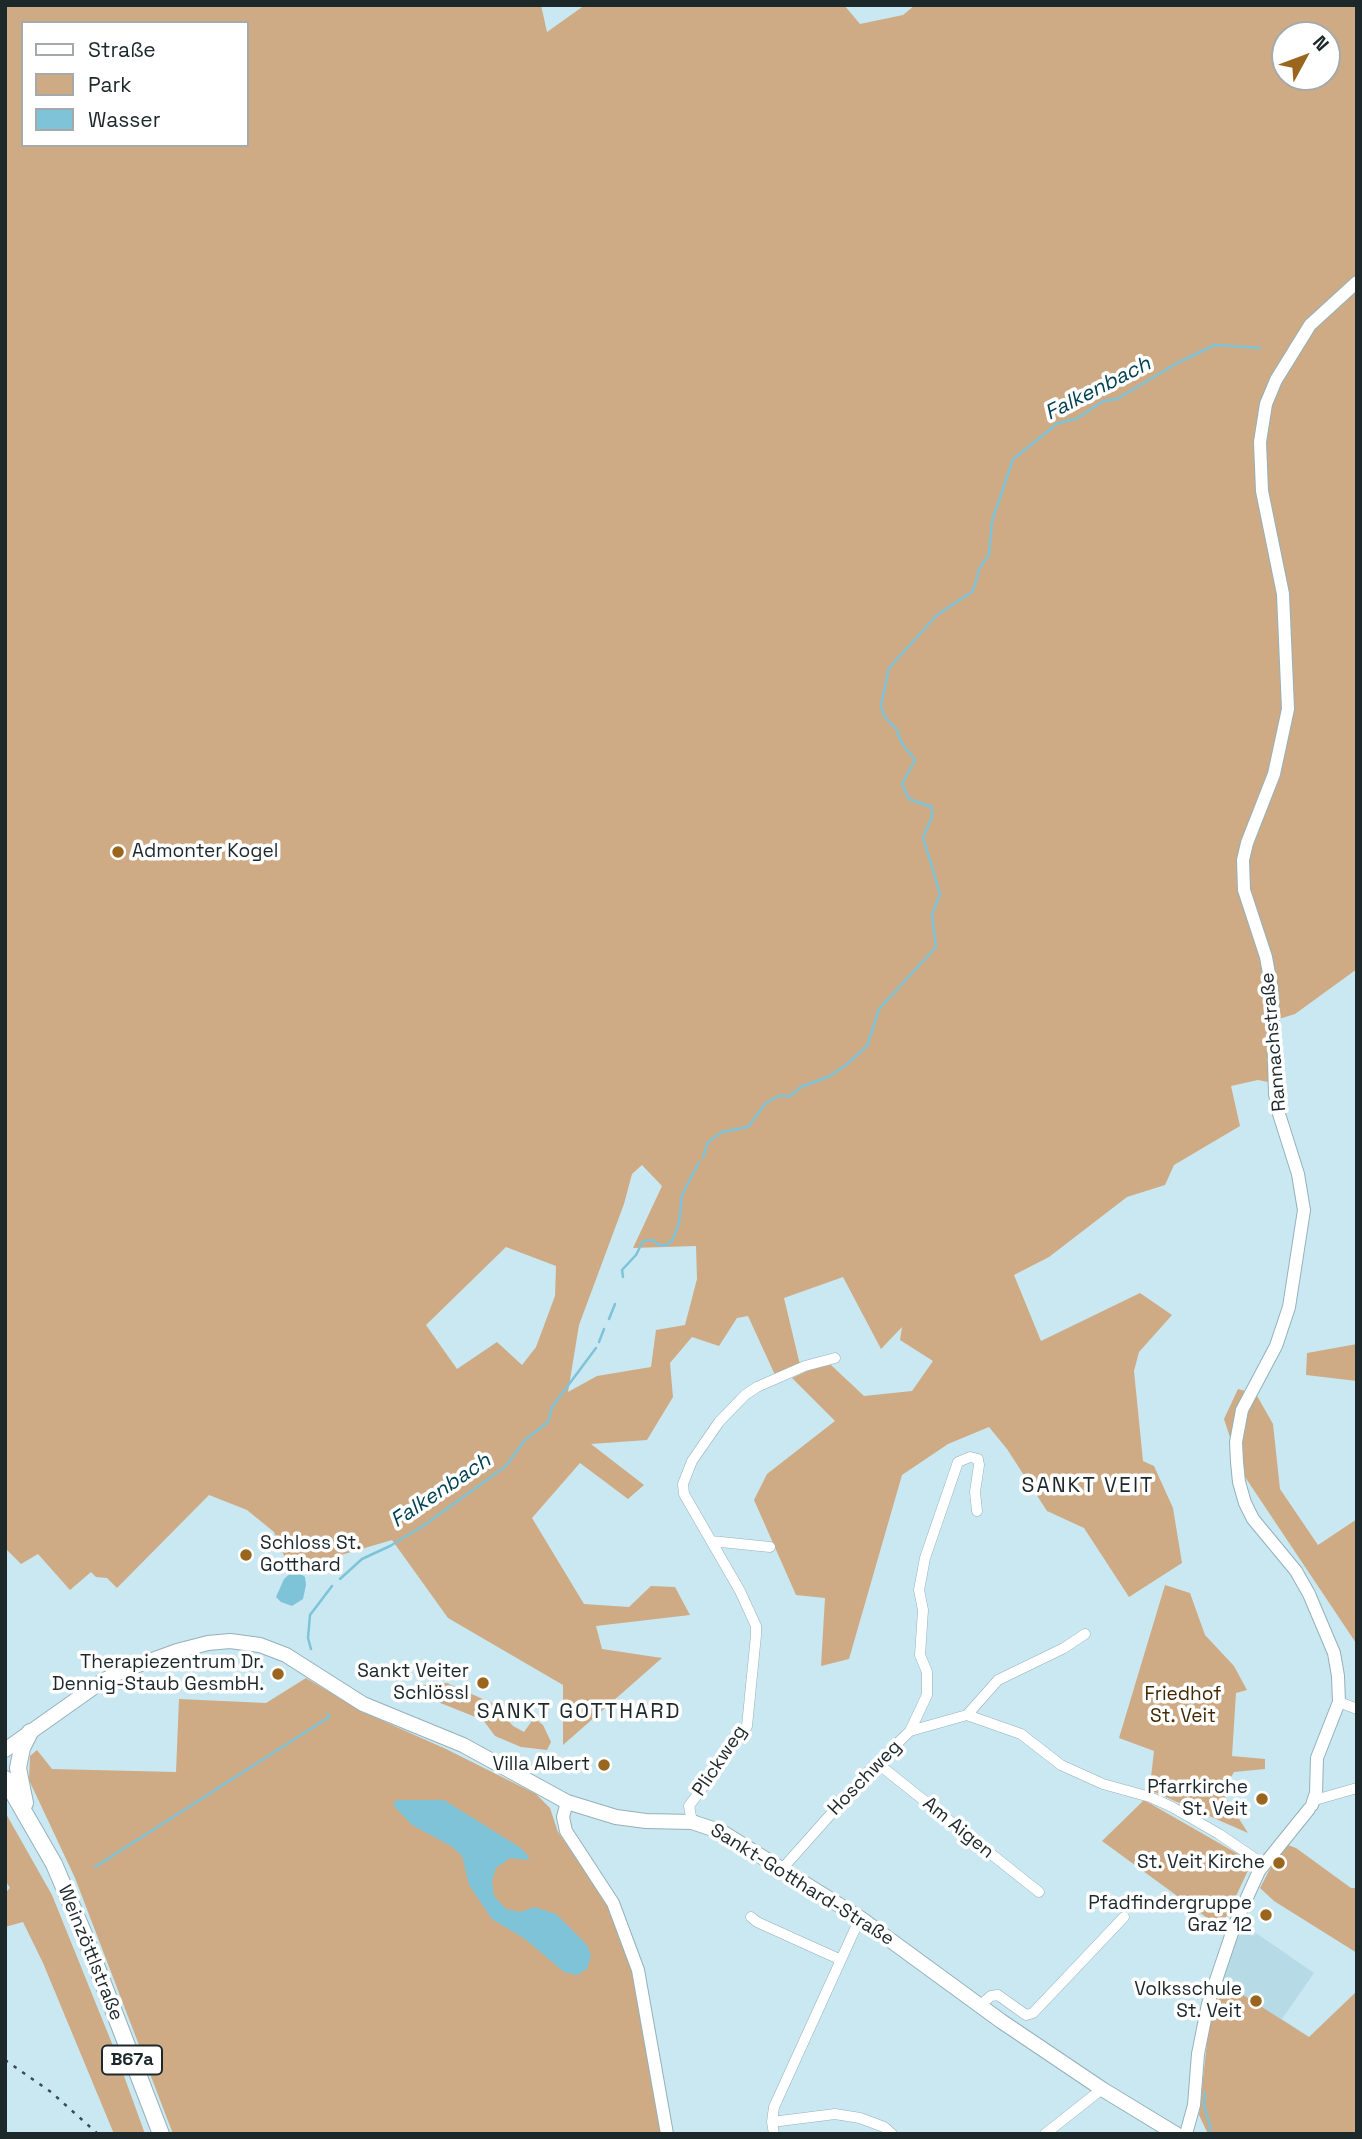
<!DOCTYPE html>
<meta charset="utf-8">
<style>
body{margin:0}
#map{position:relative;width:1362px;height:2139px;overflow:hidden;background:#cae8f1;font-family:"Space Grotesk",sans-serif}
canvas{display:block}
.frame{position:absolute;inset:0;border:7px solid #1d282b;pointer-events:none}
.legend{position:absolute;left:21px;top:21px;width:228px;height:126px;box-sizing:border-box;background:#fff;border:2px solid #a5a9aa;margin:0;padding:9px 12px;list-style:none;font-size:21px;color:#1d282b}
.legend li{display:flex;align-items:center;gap:14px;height:35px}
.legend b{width:35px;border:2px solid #a5a9aa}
.north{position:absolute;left:1271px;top:21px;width:70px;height:70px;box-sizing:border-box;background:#fff;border:2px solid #a5a9aa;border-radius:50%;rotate:49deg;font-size:19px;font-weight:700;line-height:28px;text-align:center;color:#1d282b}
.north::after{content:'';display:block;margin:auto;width:24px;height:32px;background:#9a661d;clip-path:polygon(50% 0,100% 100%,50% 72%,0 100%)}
</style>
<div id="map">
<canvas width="1362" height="2139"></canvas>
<div class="frame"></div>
<ul class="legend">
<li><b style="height:9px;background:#fff"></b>Straße</li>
<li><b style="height:19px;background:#ceab84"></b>Park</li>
<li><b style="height:19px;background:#7ec3d8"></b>Wasser</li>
</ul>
<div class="north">N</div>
</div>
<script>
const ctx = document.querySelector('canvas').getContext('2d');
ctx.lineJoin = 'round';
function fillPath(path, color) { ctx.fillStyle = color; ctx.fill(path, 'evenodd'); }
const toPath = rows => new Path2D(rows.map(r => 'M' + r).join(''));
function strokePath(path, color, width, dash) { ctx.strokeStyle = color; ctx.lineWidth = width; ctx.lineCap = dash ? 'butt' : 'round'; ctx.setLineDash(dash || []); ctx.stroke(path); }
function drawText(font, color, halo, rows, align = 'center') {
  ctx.font = font + ' "Space Grotesk",sans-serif'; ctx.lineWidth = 7; ctx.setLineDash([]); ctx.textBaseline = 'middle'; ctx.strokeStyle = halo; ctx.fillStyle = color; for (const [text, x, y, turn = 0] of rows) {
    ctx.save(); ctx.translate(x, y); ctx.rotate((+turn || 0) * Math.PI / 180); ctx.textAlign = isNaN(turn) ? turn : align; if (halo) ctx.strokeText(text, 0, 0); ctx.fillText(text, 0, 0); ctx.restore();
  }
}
const built = toPath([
 [1235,1924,1253,1936,1256,1933,1314,1973,1282,2019,1309,2037,1209,2024]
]);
const green = toPath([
 [5,5,541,5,547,32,585,5,844,5,860,24,903,15,915,5,1357,5,1357,969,1295,1014,1279,1019,1283,1085,1258,1080,1231,1086,1240,1126,1174,1165,1165,1185,1127,1197,1049,1257,1014,1275,1041,1341,1140,1293,1172,1315,1139,1352,1134,1371,1143,1461,1154,1466,1173,1508,1182,1563,1129,1597,1084,1528,1047,1511,1007,1449,989,1427,948,1444,902,1475,849,1659,821,1666,825,1598,796,1595,754,1500,767,1474,835,1421,792,1378,818,1366,831,1365,864,1396,912,1391,933,1361,900,1340,902,1327,881,1349,843,1277,784,1298,800,1365,775,1375,748,1316,737,1318,719,1346,692,1337,670,1363,673,1397,647,1440,591,1444,644,1485,628,1499,580,1463,532,1518,584,1604,629,1607,651,1586,675,1587,690,1615,596,1626,602,1649,662,1658,563,1745,563,1685,448,1618,392,1540,290,1570,274,1532,247,1510,209,1495,117,1588,107,1578,96,1577,91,1572,70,1590,38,1554,21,1564,5,1548],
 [23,23,247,23,247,145,23,145],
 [1285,35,1327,35,1327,77,1285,77],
 [642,1165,662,1186,633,1248,696,1246,697,1279,685,1325,656,1330,651,1367,597,1376,568,1392,579,1325,624,1204,632,1174],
 [506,1247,556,1266,555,1296,536,1347,522,1365,497,1342,457,1369,426,1325],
 [1357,1344,1357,1381,1306,1375,1307,1353],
 [1238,1389,1256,1394,1273,1424,1280,1489,1318,1545,1357,1519,1356,1643,1241,1471,1224,1419],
 [1165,1585,1190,1593,1205,1635,1234,1666,1247,1690,1236,1693,1232,1756,1265,1759,1265,1769,1234,1772,1222,1792,1248,1833,1152,1791,1150,1786,1154,1751,1119,1738],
 [306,1678,363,1712,446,1749,536,1794,550,1808,558,1832,601,1892,621,1933,638,1990,661,2134,173,2134,75,1878,29,1780,30,1756,37,1750,52,1769,176,1772,179,1699,266,1703],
 [447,1683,494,1704,513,1726,524,1732,534,1718,543,1725,551,1742,547,1750,521,1747,495,1736,483,1720,423,1696,421,1691,423,1686,427,1684],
 [1144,1800,1252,1862,1221,1928,1102,1841],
 [5,1812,52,1895,115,2051,145,2134,114,2134,43,1963,23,1922,5,1927,5,1893,10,1888,5,1880],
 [1288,1845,1296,1848,1351,1888,1357,1888,1357,1953,1274,1901,1260,1888,1270,1869],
 [1221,1981,1309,2037,1357,1991,1357,2134,1208,2134,1199,2115,1209,2024]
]);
const water = toPath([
 [295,1569,305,1577,306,1585,303,1599,292,1606,281,1602,276,1597,284,1579],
 [396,1800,444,1800,521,1848,529,1857,527,1860,510,1858,496,1868,492,1881,494,1896,506,1909,521,1912,534,1907,556,1914,587,1945,591,1956,587,1969,577,1975,564,1972,525,1939,492,1919,469,1885,462,1856,451,1846,412,1825,393,1805]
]);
const stream = toPath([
 [703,1157,708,1142,722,1132,748,1127,765,1104,778,1096,790,1096,801,1087,830,1076,847,1064,867,1046,879,1009,936,947,932,915,940,894,923,837,932,817,932,807,909,799,902,784,915,760,901,742,897,730,884,716,881,705,889,668,937,615,973,591,980,567,989,555,992,521,1013,459,1058,423,1076,419,1103,401,1117,399,1179,362,1215,345,1260,348],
 [623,1277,622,1270,636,1255,643,1241,653,1240,659,1245,667,1245,673,1239,679,1223,682,1195,699,1162],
 [609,1319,615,1304],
 [599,1342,604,1329],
 [340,1579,362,1559,390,1546,423,1526,506,1466,524,1441,548,1422,552,1407,596,1348],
 [311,1649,308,1638,310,1615,332,1586],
 [95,1867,329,1717,328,1714],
 [1205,2093,1204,2106,1210,2125,1210,2134]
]);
const minor = toPath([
 [711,1541,770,1547],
 [1339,1702,1357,1709],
 [967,1715,998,1680,1064,1648,1085,1634],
 [910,1731,927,1695,927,1672,920,1655,923,1610,919,1590,925,1558,958,1462,970,1457,978,1459,979,1465,975,1492,977,1511],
 [877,1763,1039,1892],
 [1315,1800,1357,1788],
 [692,1822,689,1806,747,1726,756,1635,756,1626,740,1591,684,1494,683,1484,692,1461,719,1422,745,1395,757,1387,805,1366,835,1358],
 [782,1869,871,1769,910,1731,967,1715,1021,1734,1061,1765,1103,1784,1150,1797,1172,1807,1219,1834,1263,1864],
 [751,1917,757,1922,839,1959],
 [979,2006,991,1996,998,1995,1026,2015,1033,2013,1124,1917],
 [772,2122,835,2114,860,2118,884,2127,892,2134],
 [774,2134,772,2122,774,2107,860,1918],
 [1045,2134,1102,2089]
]);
const tertiary = toPath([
 [567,1802,563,1817,566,1831,613,1903,638,1970,667,2134],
 [1312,1805,1316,1793,1317,1758,1339,1702,1338,1676,1334,1653,1309,1594,1296,1571,1253,1519,1245,1503,1239,1482,1237,1462,1236,1442,1242,1410,1276,1346,1289,1307,1304,1210,1298,1174,1279,1114,1275,1094,1272,990,1266,957,1244,890,1243,860,1247,843,1274,774,1288,709,1283,594,1262,491,1260,442,1266,404,1276,380,1310,325,1357,282],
 [1186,2134,1194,2105,1198,2054,1208,2004,1235,1924,1259,1871,1309,1809]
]);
const secondary = toPath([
 [5,1750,104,1680,127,1669,177,1651,208,1643,230,1641,260,1645,286,1655,363,1704,463,1745,567,1802,616,1817,646,1821,692,1822,722,1832,860,1918,1001,2021,1102,2089,1176,2134]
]);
const primary = toPath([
 [5,1779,54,1864,86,1939,161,2134],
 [25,1803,18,1768,22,1748,30,1732]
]);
const rail = toPath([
 [5,2060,51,2092,98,2134]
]);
const markers = [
 [118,852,7,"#9a661d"],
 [246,1555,7,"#9a661d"],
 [278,1674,7,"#9a661d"],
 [483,1683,7,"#9a661d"],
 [604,1765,7,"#9a661d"],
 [1262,1799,7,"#9a661d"],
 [1279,1863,7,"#9a661d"],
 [1266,1915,7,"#9a661d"],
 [1256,2001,7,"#9a661d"]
];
const shields = [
 [132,2060,60]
];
const shieldNames = [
 ["B67a",132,2060]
];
const poiNames = [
 ["Admonter Kogel",132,852,"left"],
 ["Schloss St.",260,1544,"left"],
 ["Gotthard",260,1566,"left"],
 ["Therapiezentrum Dr.",264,1663],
 ["Dennig-Staub GesmbH.",264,1685],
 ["Sankt Veiter",469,1672],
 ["Schlössl",469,1694],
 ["Villa Albert",590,1765],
 ["Pfarrkirche",1248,1788],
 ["St. Veit",1248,1810],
 ["St. Veit Kirche",1265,1863],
 ["Pfadfindergruppe",1252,1904],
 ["Graz 12",1252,1926],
 ["Volksschule",1242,1990],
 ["St. Veit",1242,2012]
];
const streetNames = [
 ["Rannachstraße",1274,1042,-95],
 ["Plickweg",720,1761,-56],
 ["Hoschweg",865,1778,-46],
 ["Am Aigen",958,1828,39],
 ["Sankt-Gotthard-Straße",802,1885,32],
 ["Weinzöttlstraße",90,1953,68]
];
const parkNames = [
 ["Friedhof",1183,1695],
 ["St. Veit",1183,1717]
];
const waterNames = [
 ["Falkenbach",1098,389,-27],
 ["Falkenbach",441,1491,-34]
];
const neighbourhoodNames = [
 ["SANKT VEIT",1088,1486],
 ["SANKT GOTTHARD",579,1712]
];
fillPath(built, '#b6dbe7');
fillPath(green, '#ceab84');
fillPath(water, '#7ec3d8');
strokePath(stream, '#7ec3d8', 2.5);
strokePath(minor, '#94b1ba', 11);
strokePath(tertiary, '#94b1ba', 14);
strokePath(secondary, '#94b1ba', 16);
strokePath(primary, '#94b1ba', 18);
strokePath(minor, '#fff', 10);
strokePath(tertiary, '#fff', 12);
strokePath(secondary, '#fff', 14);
strokePath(primary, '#fff', 16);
strokePath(rail, '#3c4a4e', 2.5, [3.5, 7]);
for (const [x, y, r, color] of markers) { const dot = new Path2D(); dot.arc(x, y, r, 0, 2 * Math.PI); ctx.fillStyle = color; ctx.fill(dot); strokePath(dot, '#fff', 2.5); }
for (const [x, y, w] of shields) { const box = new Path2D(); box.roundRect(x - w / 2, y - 14.5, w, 29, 5); ctx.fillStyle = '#fff'; ctx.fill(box); strokePath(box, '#1d282b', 2); }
drawText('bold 18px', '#1d282b', null, shieldNames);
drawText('19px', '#1d282b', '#fff', poiNames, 'right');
drawText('19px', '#1d282b', '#fff', streetNames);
drawText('19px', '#432802', '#fff', parkNames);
drawText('italic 21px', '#004251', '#fff', waterNames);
ctx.letterSpacing = '2px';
drawText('21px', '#1d282b', '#fff', neighbourhoodNames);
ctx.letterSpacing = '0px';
</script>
